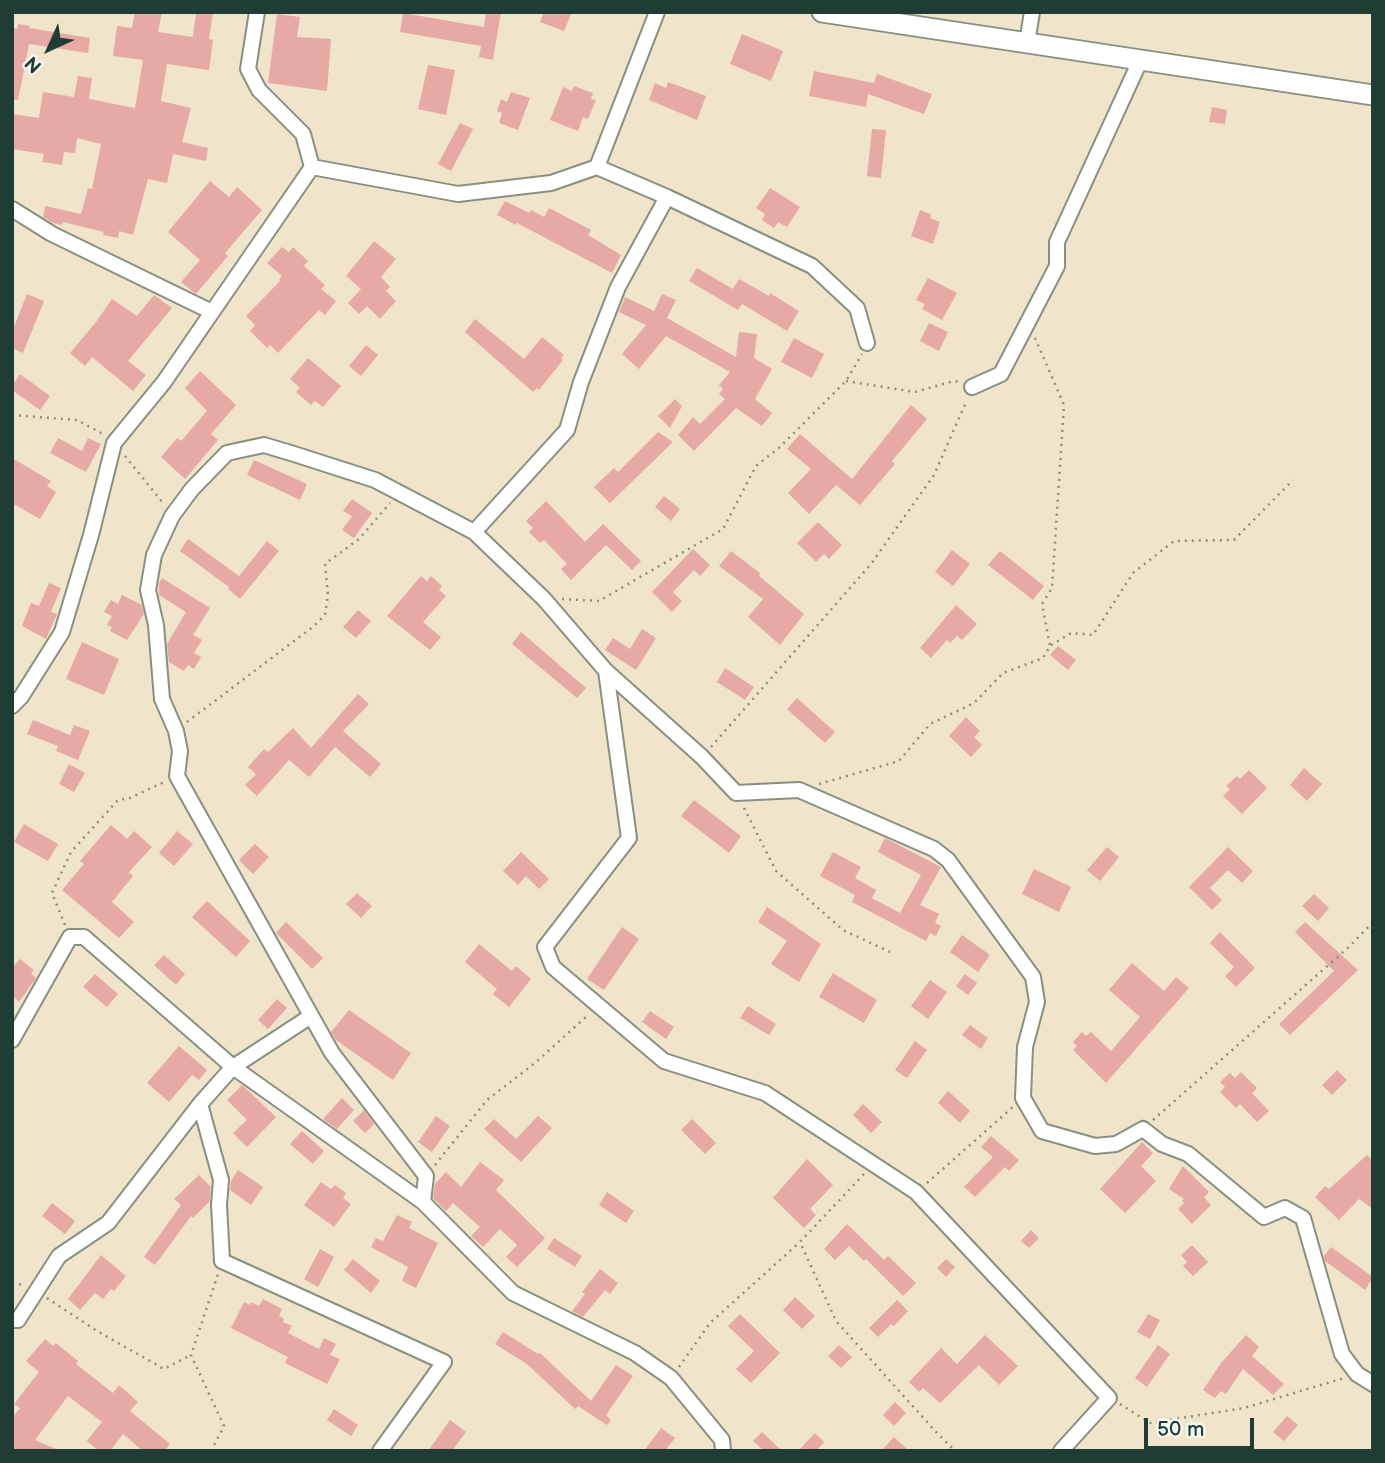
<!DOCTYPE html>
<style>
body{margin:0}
#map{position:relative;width:1385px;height:1463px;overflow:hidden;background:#f0e4cb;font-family:"Balsamiq Sans",sans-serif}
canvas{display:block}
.frame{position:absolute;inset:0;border:14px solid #1f3d34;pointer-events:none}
.north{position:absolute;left:14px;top:14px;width:70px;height:70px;-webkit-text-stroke:5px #f6f6f2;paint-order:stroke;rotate:225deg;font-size:19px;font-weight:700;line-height:28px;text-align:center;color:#1f3d34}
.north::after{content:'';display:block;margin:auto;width:24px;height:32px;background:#1f3d34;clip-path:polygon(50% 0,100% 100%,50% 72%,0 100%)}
.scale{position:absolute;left:1144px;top:1418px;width:110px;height:32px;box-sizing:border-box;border:4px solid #1f3d34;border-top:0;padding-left:9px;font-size:21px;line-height:24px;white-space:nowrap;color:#1f3d34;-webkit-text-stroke:5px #f6f6f2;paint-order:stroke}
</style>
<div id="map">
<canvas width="1385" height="1463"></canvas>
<div class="frame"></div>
<div class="north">N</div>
<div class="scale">50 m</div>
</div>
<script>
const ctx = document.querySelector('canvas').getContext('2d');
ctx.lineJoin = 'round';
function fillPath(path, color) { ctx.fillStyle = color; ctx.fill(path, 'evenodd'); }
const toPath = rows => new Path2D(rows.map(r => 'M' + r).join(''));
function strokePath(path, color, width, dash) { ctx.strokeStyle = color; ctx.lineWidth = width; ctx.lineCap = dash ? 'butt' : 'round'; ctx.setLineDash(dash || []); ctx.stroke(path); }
const building = toPath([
 [135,12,162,12,158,32,193,37,196,12,213,12,209,39,213,40,209,70,167,64,161,101,191,108,182,142,208,148,206,161,173,154,167,183,148,179,133,235,119,231,118,238,103,235,104,232,63,222,62,225,53,223,43,217,45,206,81,214,88,188,92,189,101,144,77,138,75,153,64,152,62,165,42,162,44,154,12,149,12,114,39,118,43,92,74,97,78,76,92,78,89,99,135,108,143,60,113,56,117,26,132,28],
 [486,12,501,12,493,60,479,57,481,46,400,32,403,13,484,27],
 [544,12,572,12,564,31,540,22],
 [277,14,300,17,297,37,331,39,327,91,268,83],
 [18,24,30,26,29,28,90,38,88,53,29,44,18,100,12,99,12,28,17,29],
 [742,34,783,51,771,81,730,64],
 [428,65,455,70,446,115,418,109],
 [814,71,874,83,877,74,932,94,924,114,868,94,866,107,809,96],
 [668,82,706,96,697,120,649,100,655,83,666,88],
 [574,86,593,93,591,99,596,100,588,119,583,117,578,131,550,120,563,87,572,91],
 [511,92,530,98,518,130,499,123,502,113,497,111,501,99,507,102],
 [1212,107,1227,110,1225,124,1209,122],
 [460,123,473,129,451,171,438,164],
 [872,129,886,130,881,178,867,176],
 [210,181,229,197,237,187,262,210,225,253,228,256,196,294,181,282,200,260,168,232],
 [770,188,800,207,787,227,778,222,774,228,762,220,765,214,756,208],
 [505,201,529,213,531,210,544,217,549,208,591,230,588,235,621,255,612,273,517,223,516,225,497,215],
 [920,210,931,214,930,218,940,222,933,244,911,236],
 [374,241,396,259,381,277,390,287,386,291,396,301,380,319,367,306,359,314,348,303,361,289,346,276],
 [282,247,289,252,293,247,308,261,304,266,325,285,321,289,336,301,325,315,319,310,278,353,270,345,267,348,250,331,255,325,246,316,280,281,279,280,282,276,267,263],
 [697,268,733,289,739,279,769,296,770,293,799,311,787,331,742,304,738,310,689,281],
 [928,278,957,293,942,320,922,309,925,304,916,300],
 [27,294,44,301,23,353,12,348,12,332],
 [662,294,676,300,667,318,736,357,739,332,757,334,754,358,772,369,755,399,772,413,762,426,736,408,694,451,678,435,693,417,700,424,725,399,719,394,723,389,719,385,730,372,666,336,639,369,622,354,646,325,619,312,625,297,654,311],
 [154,295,172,308,128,361,146,375,133,391,92,357,85,366,70,353,96,322,112,299,137,316],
 [475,319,524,359,542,337,564,355,561,358,563,360,539,390,537,388,533,392,465,332],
 [929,323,948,332,939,351,920,341],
 [794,338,824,354,812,378,781,362],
 [366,345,378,355,361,376,349,366],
 [308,358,341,386,323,407,315,401,311,405,296,392,300,388,290,379],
 [200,371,236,405,211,434,218,440,185,479,161,457,177,438,181,441,207,411,185,388],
 [20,374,50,396,40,410,12,390,12,386],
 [675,399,682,406,670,428,658,416],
 [911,405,927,419,892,461,895,464,860,505,836,485,809,514,788,493,811,469,787,449,800,434,852,479],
 [658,432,673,442,610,503,594,487,614,468,618,472],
 [58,438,82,451,88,438,101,444,86,472,50,453],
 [12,458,51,481,47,486,56,492,40,519,12,503],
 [254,460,307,484,300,500,247,475],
 [664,496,680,509,671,521,655,507],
 [352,499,372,513,354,538,342,530,352,516,343,511],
 [546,501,585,542,603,524,641,561,632,570,606,545,571,580,561,569,567,564,544,540,540,543,529,532,533,528,526,521],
 [818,522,842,545,829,559,824,554,816,562,797,543],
 [188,539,239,576,267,541,279,551,240,599,228,589,229,587,180,551],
 [693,549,710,565,700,576,694,570,673,592,682,601,672,612,652,592],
 [952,550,970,564,953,586,935,572],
 [731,551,760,573,759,576,804,614,780,645,748,617,763,599,719,566],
 [1000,551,1044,586,1033,600,988,565],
 [421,576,427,581,431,576,442,586,439,590,446,596,423,622,441,637,430,650,387,616],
 [162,578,210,608,193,635,202,640,194,653,201,657,194,669,188,665,184,671,169,662,167,644,186,612,159,595,159,583],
 [49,583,61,588,51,612,57,614,46,639,22,626,31,603,39,606],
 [122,595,142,605,144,614,127,640,110,631,112,627,107,625,112,616,104,612,111,600,118,604],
 [956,605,977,624,962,640,957,636,950,643,947,640,931,658,920,648],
 [358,610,371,621,356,638,343,627],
 [642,629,656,638,636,670,605,650,613,638,630,649],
 [521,632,586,688,577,698,512,644],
 [82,642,119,659,104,695,66,679],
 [1058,646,1076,660,1068,670,1050,655],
 [725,668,754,687,745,700,717,682],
 [358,694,369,704,343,731,381,764,370,777,335,747,309,777,289,760,257,796,245,785,256,774,248,767,264,749,268,752,293,728,311,748],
 [797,698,835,732,825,743,787,709],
 [966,717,980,731,974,737,982,745,971,757,949,736],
 [33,720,70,735,74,725,90,731,78,760,56,751,58,746,27,734],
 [69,764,85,773,74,792,59,784],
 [1304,768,1322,784,1307,801,1290,785],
 [1249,770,1267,788,1242,814,1223,796,1230,789,1226,786,1237,776,1240,779],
 [694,800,741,836,729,853,681,816],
 [24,824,58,844,48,861,14,842],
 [111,825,127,839,134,831,152,847,129,872,133,876,112,902,134,922,119,938,62,890,84,864,80,861],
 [177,831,193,844,174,866,159,853],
 [885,838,941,867,920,905,939,914,935,923,941,926,936,936,930,933,926,941,852,902,855,895,820,876,833,852,861,867,855,878,876,890,872,898,900,913,921,875,878,852],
 [255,844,269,857,253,874,239,860],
 [1107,847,1119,857,1100,881,1087,870],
 [1228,847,1253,871,1242,883,1228,870,1210,888,1222,900,1212,910,1189,887],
 [521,852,549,879,539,889,526,876,518,885,503,871],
 [1034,869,1071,887,1059,912,1022,894],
 [357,893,372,906,361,918,346,904],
 [1314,894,1329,908,1318,921,1302,906],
 [207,901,250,941,236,957,192,917],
 [767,907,821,944,799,982,771,964,787,941,758,922],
 [286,922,323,958,312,969,276,933],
 [1305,922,1358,970,1290,1035,1279,1024,1334,971,1295,932],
 [622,927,639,939,604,990,587,979],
 [1220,932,1255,968,1236,987,1225,976,1234,967,1210,943],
 [962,935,990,955,978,972,950,952],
 [479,944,512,971,516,966,531,979,509,1007,493,994,497,989,465,962],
 [164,955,185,974,176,985,154,965],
 [20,959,34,970,31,973,36,978,19,1002,12,995,12,968],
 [1132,963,1164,991,1176,977,1189,988,1106,1083,1073,1050,1077,1046,1073,1042,1082,1032,1086,1036,1091,1032,1111,1051,1140,1017,1109,990],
 [833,973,877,1000,864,1023,819,997],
 [95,974,118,994,107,1007,83,987],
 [965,974,977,983,968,995,956,986],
 [930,980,947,992,928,1019,911,1006],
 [277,999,287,1008,268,1029,258,1020],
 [748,1006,776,1024,769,1035,740,1018],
 [349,1010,411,1053,393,1080,336,1040,331,1032],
 [650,1011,674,1027,666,1039,642,1022],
 [970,1025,988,1038,981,1049,962,1035],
 [915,1041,927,1050,907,1078,895,1070],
 [179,1046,207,1070,199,1080,192,1075,169,1102,147,1083],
 [1337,1070,1347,1080,1332,1095,1322,1085],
 [1241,1072,1257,1088,1252,1093,1269,1111,1257,1122,1240,1104,1236,1108,1220,1092,1225,1087,1220,1082,1230,1073,1235,1078],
 [242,1085,276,1117,247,1147,233,1133,247,1120,227,1100],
 [948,1091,970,1111,960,1123,938,1103],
 [342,1098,354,1110,337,1129,323,1119],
 [863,1104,882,1122,871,1133,853,1115],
 [364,1110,374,1124,365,1133,353,1121],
 [436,1116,450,1126,432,1152,418,1142],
 [538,1116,552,1128,521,1162,484,1129,494,1119,516,1139],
 [692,1119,716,1143,705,1154,681,1130],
 [302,1131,324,1151,313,1164,290,1144],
 [991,1136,1019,1160,1009,1171,1005,1167,975,1197,964,1187,993,1157,981,1147],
 [1142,1142,1153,1153,1141,1166,1156,1181,1125,1213,1100,1189],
 [1367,1155,1373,1161,1373,1209,1359,1199,1339,1220,1315,1197,1325,1186,1329,1189],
 [807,1159,833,1185,810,1209,816,1215,804,1228,773,1198],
 [480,1162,504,1180,496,1190,545,1238,517,1267,506,1257,517,1245,500,1229,483,1247,471,1236,480,1227,453,1203,446,1211,433,1198,435,1184,446,1172,461,1187],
 [1183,1166,1209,1192,1204,1197,1211,1205,1192,1224,1178,1209,1184,1203,1182,1201,1184,1199,1169,1189],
 [238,1170,263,1187,251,1205,230,1190,231,1181],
 [199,1175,211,1187,210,1201,193,1218,191,1216,155,1265,144,1257,181,1205,174,1199],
 [321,1182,331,1189,335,1185,346,1193,343,1198,351,1204,334,1227,304,1205],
 [607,1192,634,1211,626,1223,599,1205],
 [52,1203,75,1221,65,1234,42,1216],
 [397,1215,412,1222,409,1228,438,1243,416,1288,402,1281,408,1267,371,1247,376,1238,383,1241],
 [847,1224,884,1260,888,1256,916,1283,903,1296,866,1259,864,1261,849,1246,835,1260,824,1249],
 [1031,1230,1039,1238,1029,1248,1021,1241],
 [554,1238,582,1256,575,1267,547,1249],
 [1192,1245,1208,1262,1193,1276,1183,1266,1187,1262,1181,1255],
 [1331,1247,1373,1277,1365,1290,1325,1261,1324,1256],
 [320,1249,334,1257,318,1287,304,1279],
 [101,1255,126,1276,114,1291,111,1289,103,1299,95,1293,80,1310,68,1299],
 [353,1259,380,1281,371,1293,344,1270],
 [946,1259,955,1267,946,1277,937,1268],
 [600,1269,618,1283,610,1294,605,1290,583,1317,572,1311,585,1294,582,1292],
 [795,1297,815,1316,802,1329,783,1310],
 [263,1299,282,1309,279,1316,284,1319,283,1322,292,1326,288,1333,319,1349,324,1338,336,1344,330,1355,340,1359,327,1384,285,1363,288,1357,231,1328,244,1302,250,1305,251,1302,259,1306],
 [897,1300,908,1311,894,1326,891,1324,878,1337,869,1328],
 [740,1314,780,1353,751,1383,736,1369,754,1351,728,1326],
 [1148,1314,1160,1320,1150,1339,1137,1332],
 [503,1332,538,1354,540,1353,591,1401,616,1365,633,1376,606,1415,611,1420,607,1425,578,1406,575,1409,527,1364,495,1344],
 [985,1335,1018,1366,999,1385,979,1365,940,1403,923,1388,919,1392,909,1382,941,1348,957,1364],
 [1246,1335,1259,1347,1252,1356,1284,1384,1273,1395,1243,1369,1226,1394,1221,1391,1215,1398,1203,1390,1221,1363],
 [45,1339,53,1346,56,1343,78,1361,76,1364,113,1393,119,1385,138,1402,130,1411,170,1444,164,1451,143,1451,123,1434,110,1451,99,1451,87,1441,102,1422,68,1396,35,1440,61,1451,12,1451,12,1418,20,1408,14,1404,39,1372,26,1361],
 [839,1345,852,1357,841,1368,828,1356],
 [1158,1345,1170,1354,1147,1387,1135,1378],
 [895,1402,906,1413,894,1426,883,1415],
 [334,1409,358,1425,351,1436,327,1420],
 [1287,1416,1298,1425,1284,1441,1273,1432],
 [450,1420,466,1432,452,1451,428,1451],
 [661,1428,675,1438,665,1451,644,1451],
 [762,1432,782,1451,764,1451,753,1441],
 [815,1433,824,1442,816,1451,798,1451],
 [894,1437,909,1451,881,1451]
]);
const path = toPath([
 [1035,338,1064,405,1052,588,1042,604,1050,646],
 [846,381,915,392,954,381,960,382],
 [12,415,77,420,103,434],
 [125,456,163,503],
 [562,599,599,601,723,529,756,466,780,447,846,381,862,354],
 [187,722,314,626,325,615,328,595,325,564,359,539,390,503],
 [711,747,871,564,934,475,967,400],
 [819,784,899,761,930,724,974,703,1003,673,1043,658,1050,646,1071,633,1093,635,1133,573,1174,541,1234,540,1293,480],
 [744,808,776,871,843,930,890,952],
 [65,925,52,893,71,852,118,800,130,798,164,782],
 [1153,1120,1351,945,1373,922],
 [435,1165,487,1100,535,1063,587,1016],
 [864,1174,800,1242,836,1321,937,1433,955,1451],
 [927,1183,1014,1106],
 [12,1283,23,1285],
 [47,1298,97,1331,164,1369,191,1355],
 [679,1367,710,1323,800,1242],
 [1120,1404,1150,1423,1244,1408,1344,1378],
 [211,1451,224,1426,191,1355,218,1274]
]);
const minor = toPath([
 [1027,43,1032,12],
 [312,167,458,194,551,183,597,167,667,197,618,287,581,382,567,430,474,532],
 [597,167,657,12],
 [667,197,812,266,857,308,867,343],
 [12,209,52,234,212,312],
 [972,387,1001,374,1057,266,1057,242,1140,61],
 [606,671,629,838,545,947,553,967,664,1061,765,1093,916,1192,1109,1398,1061,1451],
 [12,706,21,697,62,632,91,535,114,443,164,382,312,167,303,134,259,90,248,69,257,12],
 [311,1016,233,1067,200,1104,221,1180,219,1205,222,1261,444,1362,380,1451],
 [12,1040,70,937,84,937,233,1067,423,1202],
 [12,1320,18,1320,59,1256,108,1223,200,1104],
 [723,1451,722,1440,671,1378,635,1353,513,1293,423,1202,426,1176,332,1053,177,776,180,751,176,731,162,699,156,625,148,590,154,555,172,516,192,489,227,453,264,445,294,454,375,480,474,532,544,599,606,671,702,757,736,793,799,790,934,849,948,860,1033,977,1037,1002,1025,1047,1023,1098,1042,1131,1095,1146,1116,1144,1143,1129,1162,1144,1188,1154,1264,1217,1285,1208,1303,1218,1342,1354,1357,1374,1373,1384]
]);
const tertiary = toPath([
 [822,12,1373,95]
]);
fillPath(building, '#e7a9a3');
strokePath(minor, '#889080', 18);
strokePath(tertiary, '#889080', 23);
strokePath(path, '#889080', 2.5, [2, 5]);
strokePath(minor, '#fff', 14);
strokePath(tertiary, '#fff', 19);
</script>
